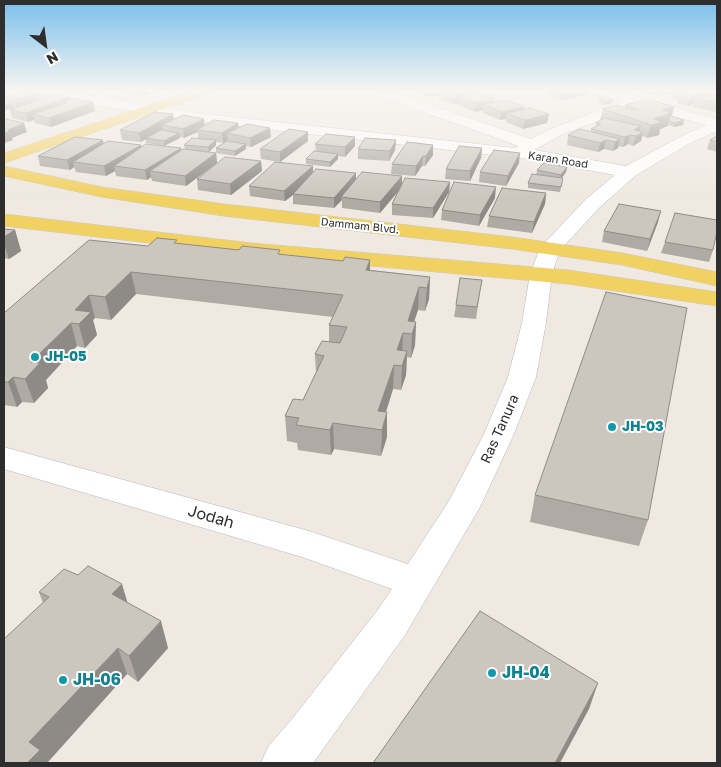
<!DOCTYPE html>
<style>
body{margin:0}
#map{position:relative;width:721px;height:767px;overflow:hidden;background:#efe9e1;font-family:"Golos Text",sans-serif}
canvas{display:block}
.frame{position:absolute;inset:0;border:5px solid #2e2e2e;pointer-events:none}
.north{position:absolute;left:20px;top:20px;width:50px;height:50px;-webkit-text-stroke:4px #fff;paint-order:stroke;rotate:150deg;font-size:14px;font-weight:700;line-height:20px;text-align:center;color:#2e2e2e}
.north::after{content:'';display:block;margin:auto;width:18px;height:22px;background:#2e2e2e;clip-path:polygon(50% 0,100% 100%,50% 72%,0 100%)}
</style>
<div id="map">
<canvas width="721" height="767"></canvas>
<div class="frame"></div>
<div class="north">N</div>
</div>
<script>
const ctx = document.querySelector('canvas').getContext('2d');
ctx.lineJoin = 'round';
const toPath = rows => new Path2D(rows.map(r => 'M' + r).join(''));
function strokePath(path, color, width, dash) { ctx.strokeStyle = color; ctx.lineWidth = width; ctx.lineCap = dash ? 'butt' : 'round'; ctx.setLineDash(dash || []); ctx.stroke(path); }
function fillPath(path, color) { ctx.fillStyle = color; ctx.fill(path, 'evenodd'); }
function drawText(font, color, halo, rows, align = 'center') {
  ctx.font = font + ' "Golos Text",sans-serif'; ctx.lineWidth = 4; ctx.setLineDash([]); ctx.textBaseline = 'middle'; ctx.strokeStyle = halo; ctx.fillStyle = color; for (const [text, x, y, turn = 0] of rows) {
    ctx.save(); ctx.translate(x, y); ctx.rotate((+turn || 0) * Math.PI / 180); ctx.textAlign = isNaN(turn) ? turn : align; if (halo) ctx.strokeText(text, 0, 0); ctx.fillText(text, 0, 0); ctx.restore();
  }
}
const minor = toPath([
 [33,90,59,90,204,114,515,148,519,146,370,93,368,90,387,90,531,139,551,129,623,101,593,93,592,90,612,90,717,119,717,131,690,143,635,176,599,208,560,250,552,274,546,323,536,377,514,434,480,507,405,635,313,763,261,763,268,747,292,719,377,611,392,589,302,557,4,469,4,447,309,531,408,564,449,501,484,434,508,377,522,323,530,274,540,248,585,200,615,175,528,159,204,122,107,107,40,94,33,90],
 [637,106,706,125,680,137,626,166,534,150,561,135,637,106]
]);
const major = toPath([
 [194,90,213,90,211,93,4,163,4,153,194,90],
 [4,166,102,187,224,204,512,237,622,253,717,272,717,286,622,265,512,249,224,216,102,197,4,176,4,166],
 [4,214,251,243,568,270,717,292,717,306,568,284,251,255,4,226,4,214]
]);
const wall = toPath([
 [116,90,156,90,157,91,143,96],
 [413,90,473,90,476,91,476,93,495,102,549,114,547,123,523,129,506,122,506,119,500,120,483,113,483,110,475,112,459,105,459,103,452,104,438,99,438,95,429,97],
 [550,90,587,90,586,95,564,100,549,95],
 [635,90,672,90,670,94,660,96],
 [673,90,710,95,717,94,717,112,693,107,694,104,687,106,677,103,678,100,671,98],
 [40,93,42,99,70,97,70,99,93,102,95,111,51,127,35,123,34,120,28,122,12,118,10,110,15,108,14,107,14,108,4,111,4,94],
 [598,98,612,103,604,105,598,103],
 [625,105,672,116,684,120,683,125,674,127,668,125,668,126,660,129,659,135,647,138,642,136,641,141,633,146,628,144,623,147,619,146,618,148,613,151,604,149,598,152,567,145,568,135,591,132,591,129,595,127,596,123,600,120,603,109,625,108],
 [174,119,204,126,238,123,239,128,271,137,251,147,246,146,246,149,235,156,216,153,216,148,228,141,228,140,223,143,216,142,216,145,209,152,197,151,216,153,217,163,186,186,152,181,151,177,147,180,116,176,115,171,106,176,76,172,74,167,70,170,40,166,38,156,103,143,141,145,142,147,181,150,185,149,184,145,198,139,198,132,184,138,180,137,180,138,164,146,146,143,146,139,141,142,122,140,120,130],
 [717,136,717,152,707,149,710,140],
 [396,140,395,150,389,161,358,159,358,149],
 [308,141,280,162,261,159,260,149],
 [315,144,355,146,345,157,338,156,338,159,330,167,306,164,306,159,316,151],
 [433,145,433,155,425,166,422,166,415,176,391,174,392,164],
 [482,148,481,158,470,181,445,179,446,169],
 [261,161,262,171,231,195,198,190,197,179],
 [519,163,506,186,479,182,480,172],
 [313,166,313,172,356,173,356,179,402,183,450,182,449,192,433,218,392,215,392,204,399,190,380,213,342,208,342,200,334,208,293,204,293,195,285,201,250,196,249,186],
 [567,167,566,172,562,178,562,183,560,192,528,188,528,183,536,175,537,170],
 [546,193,545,204,532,233,487,227,489,216],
 [495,198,479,226,441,220,442,210],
 [658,222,647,251,602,242,604,231],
 [4,229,15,230,21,251,9,259,4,258],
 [665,242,713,250,709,262,661,253],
 [178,244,280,254,370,270,430,277,429,299,425,311,418,310,414,322,416,322,415,345,411,358,407,357,406,375,401,390,393,389,386,412,387,437,381,456,334,449,331,455,298,450,297,443,287,441,285,416,303,400,316,373,315,354,329,342,329,325,333,317,136,294,111,320,95,318,93,320,97,335,85,348,77,346,46,380,48,388,34,403,22,402,17,407,4,405,4,313,148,246],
 [480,292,476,319,454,317,456,305],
 [535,495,648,520,639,546,530,522],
 [39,592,128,603,168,648,138,682,127,674,47,763,4,763,43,603]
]);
const shadedWall = toPath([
 [142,90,156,90,157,91,143,96],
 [430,90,447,90,438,90,438,95,429,97],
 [533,90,542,90,533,92],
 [575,90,587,90,586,95,564,100,565,92],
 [661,90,672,90,670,94,660,96],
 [476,91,475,99,460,96,459,103,452,104,453,96],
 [711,92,709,101,695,99,694,104,687,106,690,97],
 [40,93,42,101,16,108,14,99],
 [70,97,72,106,67,103,63,102,64,109,33,114,34,120,28,122,26,113],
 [495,97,494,106,484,104,483,110,475,112,476,103,489,98],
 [613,99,612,103,604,105,605,101],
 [93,102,95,111,51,127,49,118],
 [12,103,14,108,4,111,4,106],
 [524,107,523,115,507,113,506,119,500,120,501,112],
 [674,107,671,120,669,120,668,126,660,129,659,135,647,138,651,125,654,119,662,110],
 [173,114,174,123,162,125,163,130,147,139,146,138,146,139,141,142,139,133],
 [549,114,547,123,523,129,525,120],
 [204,119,205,128,197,130,198,132,184,138,183,129],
 [684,120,683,125,674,127,675,123],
 [24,123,27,132,12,138,13,140,4,143,4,133,8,130],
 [238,123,239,132,227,133,228,140,223,143,222,133],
 [641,126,639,134,643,132,641,141,633,146,636,136,634,130],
 [270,128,271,137,251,147,250,138],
 [308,132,308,141,280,162,280,152],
 [179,133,180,138,164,146,164,141],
 [630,135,628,144,623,147,625,137],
 [355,137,355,146,345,157,345,147],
 [620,139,618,148,613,151,615,142],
 [103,140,105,150,73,162,74,167,70,170,67,160],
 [216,140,216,145,209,152,208,147],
 [396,140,395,150,389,161,390,151],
 [606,140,604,149,598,152,600,143],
 [246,144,246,149,235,156,235,151],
 [141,145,143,154,114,166,115,171,106,176,104,166],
 [433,145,433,155,425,166,426,156],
 [181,148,182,158,150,171,151,177,147,180,145,170],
 [482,148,481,158,470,181,470,171],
 [216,153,217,163,186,186,185,176],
 [520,153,519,163,506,186,508,176],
 [338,154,338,159,330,167,330,162],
 [423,156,422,166,415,176,416,166],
 [261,161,262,171,231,195,230,184],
 [313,166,313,176,293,194,293,195,285,201,284,191],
 [567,167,566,172,560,180,561,175],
 [356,173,356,184,341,197,342,200,334,208,334,198],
 [402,176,402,187,380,213,380,202],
 [450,182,449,192,433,218,433,208],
 [496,187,495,198,479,226,480,215],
 [546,193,545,204,532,233,534,222],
 [661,211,658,222,647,251,650,239],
 [15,230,21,251,9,259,4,243,4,237],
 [370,260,370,282,366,270],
 [131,272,136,294,111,320,105,297],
 [430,277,429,299,425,311,427,288],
 [419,287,418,310,410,334,408,321],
 [89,295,95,318,93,320,97,335,85,348,75,310],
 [416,322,415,345,411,358,412,334],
 [71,323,77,346,46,380,48,388,34,403,25,379,31,362],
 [403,333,402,357,397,350],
 [407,351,406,375,401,390,402,366],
 [394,365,393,389,380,430,378,411],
 [13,377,22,402,17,407,8,382],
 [387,412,387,437,381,456,382,430],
 [333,423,334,449,331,455,330,430],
 [122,584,130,611,112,594],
 [161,621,168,648,138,682,129,656],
 [118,648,127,674,47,763,27,763,29,742],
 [598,683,589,709,560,763,555,763]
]);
const building = toPath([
 [22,90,31,90,40,93,14,99,4,96,4,94,22,90],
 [438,90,473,90,476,91,453,96,438,90],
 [559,90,575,90,565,92,559,90],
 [674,90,702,90,711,92,690,97,679,94,685,93,674,90],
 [483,92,495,97,489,98,493,100,476,103,460,96,483,92],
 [54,94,70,97,26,113,10,110,54,94],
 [716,94,717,94,717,103,695,99,716,94],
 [606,97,613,99,605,101,598,98,606,97],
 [73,98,93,102,49,118,33,114,67,103,63,102,73,98],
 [648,99,674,107,662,110,671,113,654,119,662,122,651,125,603,109,617,105,633,110,638,109,625,105,648,99],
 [507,100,524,107,501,112,484,104,507,100],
 [4,101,12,103,4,106,4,101],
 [530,108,549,114,525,120,507,113,530,108],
 [155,112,173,114,139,133,120,130,155,112],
 [183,115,204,119,183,129,162,125,183,115],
 [670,116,671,116,684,120,675,123,669,121,670,116],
 [604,118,641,126,634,130,643,132,636,136,630,135,625,137,591,129,601,124,596,123,604,118],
 [6,119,24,123,8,130,10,131,4,133,4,120,6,119],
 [214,120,238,123,222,133,197,130,214,120],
 [247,124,270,128,250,138,227,133,247,124],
 [289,129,308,132,280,152,260,149,289,129],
 [580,129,620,139,615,142,606,140,600,143,568,135,580,129],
 [161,130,179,133,164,141,146,138,161,130],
 [326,134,355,137,345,147,315,144,326,134],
 [717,136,717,142,710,140,717,136],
 [75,137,103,140,67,160,38,156,75,137],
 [192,138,216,140,208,147,184,145,192,138],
 [365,138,396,140,390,151,358,149,365,138],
 [108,141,141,145,104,166,73,162,108,141],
 [227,141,246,144,235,151,216,148,227,141],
 [407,142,433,145,426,156,423,156,416,166,392,164,407,142],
 [146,144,181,148,145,170,114,166,146,144],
 [459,146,482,148,470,171,446,169,459,146],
 [183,149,216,153,185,176,150,171,183,149],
 [494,150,520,153,508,176,480,172,494,150],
 [314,151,338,154,330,162,306,159,314,151],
 [225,157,261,161,230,184,197,179,225,157],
 [275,162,313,166,284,191,249,186,275,162],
 [544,163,567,167,561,175,537,170,544,163],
 [316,169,356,173,334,198,293,194,316,169],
 [362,172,402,176,380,202,341,197,362,172],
 [532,174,563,178,561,187,528,183,532,174],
 [405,178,450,182,433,208,392,204,405,178],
 [454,182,496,187,480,215,442,210,454,182],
 [502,188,546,193,534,222,489,216,502,188],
 [619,204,661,211,650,239,604,231,619,204],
 [675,213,717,220,717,231,713,250,665,242,675,213],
 [4,229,15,230,4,237,4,229],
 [157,238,177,240,174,243,239,250,242,246,280,250,278,254,343,261,345,257,370,260,366,270,430,277,427,288,419,287,408,321,416,322,412,334,403,333,397,350,407,351,402,366,394,365,378,411,387,412,382,430,333,423,330,430,296,425,299,418,285,416,293,399,303,400,324,356,315,354,322,341,340,343,347,327,329,325,343,295,131,272,105,297,89,295,75,310,91,312,79,324,71,323,31,362,40,363,25,379,13,377,8,382,4,382,4,313,89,240,148,246,157,238],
 [460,278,482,280,477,307,456,305,460,278],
 [606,292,687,308,648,520,535,495,606,292],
 [88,566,122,584,112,594,161,621,129,656,118,648,29,742,40,750,27,763,4,763,4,639,49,597,39,592,64,569,78,575,88,566],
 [480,611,598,683,555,763,373,763,480,611]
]);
const markers = [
 [35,357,5,"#0f9aa8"],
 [612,427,5,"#0f9aa8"],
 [492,673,5,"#0f9aa8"],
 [63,680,5,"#0f9aa8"]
];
const farStreetnames = [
 ["Karan Road",558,160,9],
 ["Dammam Blvd.",360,226,6]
];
const cultureNames = [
 ["JH-05",45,357],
 ["JH-03",622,427]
];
const streetNames = [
 ["Ras Tanura",500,429,-66]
];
const nearStreetnames = [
 ["Jodah",211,517,16]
];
const nearCulturenames = [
 ["JH-04",502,673],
 ["JH-06",73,680]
];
strokePath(minor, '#b4b7c1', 1);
strokePath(major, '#c9c9c9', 1);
fillPath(minor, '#fff');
fillPath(major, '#f2d163');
fillPath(wall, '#afaba4');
fillPath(shadedWall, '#8e8b86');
fillPath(building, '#cbc7bf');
strokePath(building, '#8e8b86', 1);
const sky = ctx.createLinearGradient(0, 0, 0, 197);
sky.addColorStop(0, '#7abfeb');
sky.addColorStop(0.46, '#f8f5f2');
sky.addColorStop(1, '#f8f5f200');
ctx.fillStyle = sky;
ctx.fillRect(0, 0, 721, 197);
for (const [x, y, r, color] of markers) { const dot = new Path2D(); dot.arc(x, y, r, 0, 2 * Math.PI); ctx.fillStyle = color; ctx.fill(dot); strokePath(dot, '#fff', 2); }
drawText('11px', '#2e2e2e', '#fff', farStreetnames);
drawText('bold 14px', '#0d838f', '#fff', cultureNames, 'left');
drawText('14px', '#2e2e2e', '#fff', streetNames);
drawText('16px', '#2e2e2e', '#fff', nearStreetnames);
drawText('bold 16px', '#0d838f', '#fff', nearCulturenames, 'left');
</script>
